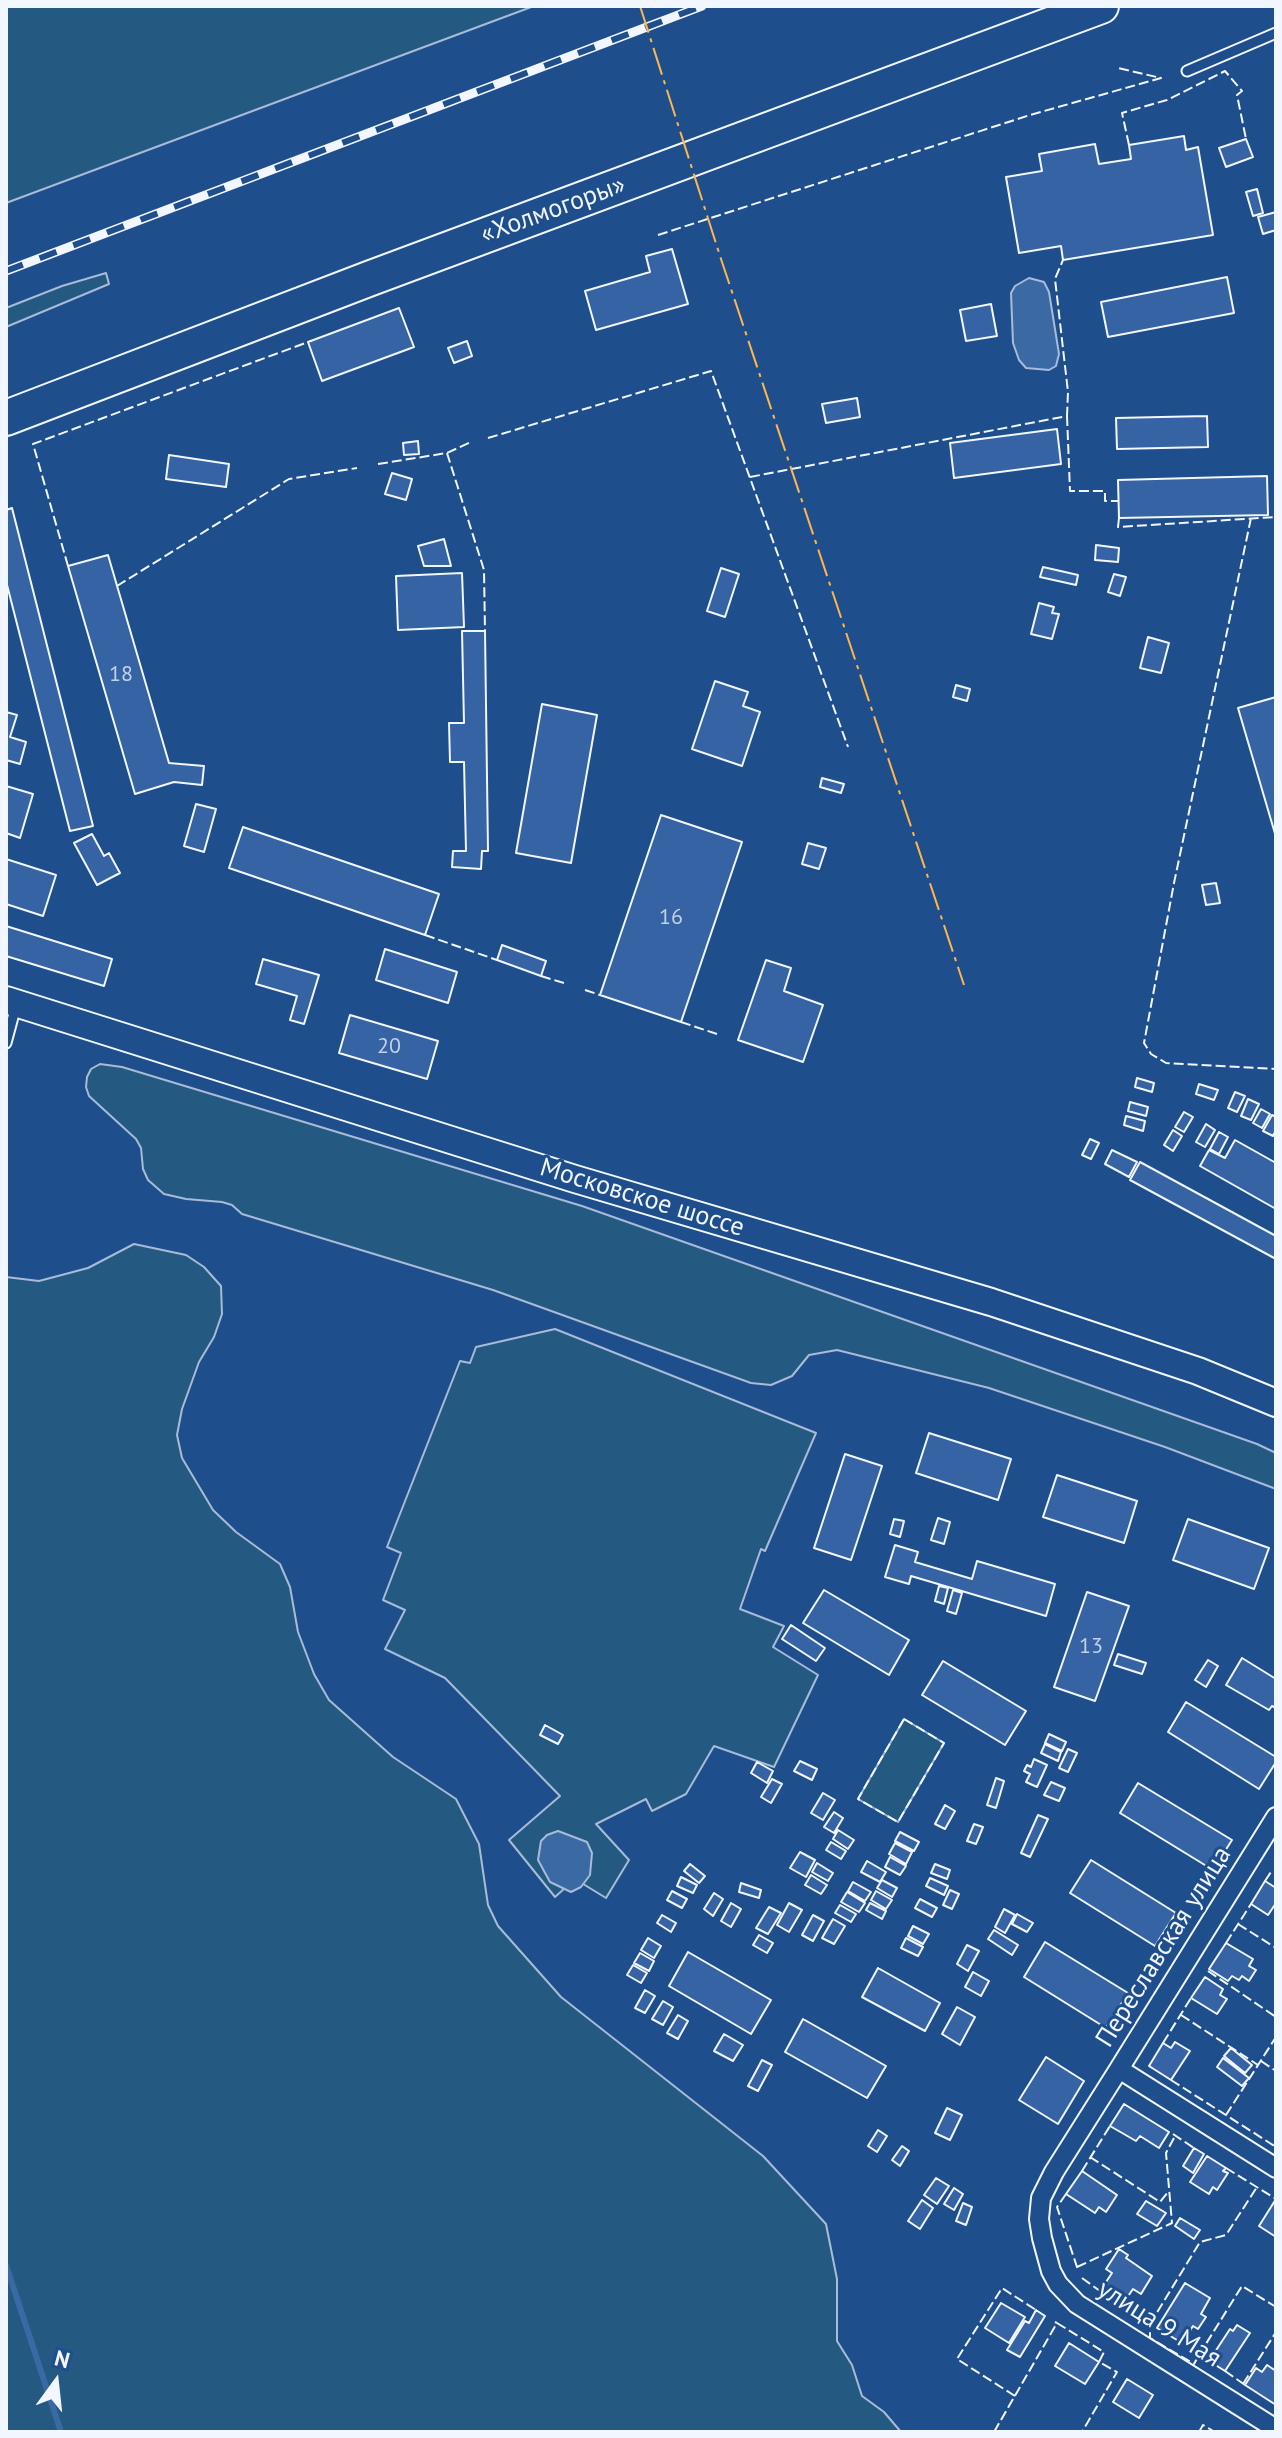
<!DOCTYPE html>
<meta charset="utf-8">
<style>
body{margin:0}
#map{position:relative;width:1282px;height:2438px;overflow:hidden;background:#1f4e8c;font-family:"PT Sans",sans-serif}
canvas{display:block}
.frame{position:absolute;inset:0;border:8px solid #f2f6ff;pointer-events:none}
.north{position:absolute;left:16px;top:2342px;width:80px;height:80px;-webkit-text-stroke:6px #1f4e8c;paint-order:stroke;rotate:15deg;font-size:22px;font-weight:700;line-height:32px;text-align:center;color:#f2f6ff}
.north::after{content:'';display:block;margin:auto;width:28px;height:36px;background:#f2f6ff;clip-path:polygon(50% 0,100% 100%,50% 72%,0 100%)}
</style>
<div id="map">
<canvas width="1282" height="2438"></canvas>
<div class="frame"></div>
<div class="north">N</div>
</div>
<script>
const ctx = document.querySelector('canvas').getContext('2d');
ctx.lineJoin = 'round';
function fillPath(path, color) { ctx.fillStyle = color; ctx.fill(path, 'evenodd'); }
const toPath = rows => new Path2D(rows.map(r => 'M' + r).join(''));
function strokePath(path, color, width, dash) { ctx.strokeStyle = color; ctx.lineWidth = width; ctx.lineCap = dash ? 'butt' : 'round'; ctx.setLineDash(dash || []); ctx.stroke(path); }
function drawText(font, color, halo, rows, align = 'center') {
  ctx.font = font + ' "PT Sans",sans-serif'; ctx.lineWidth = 6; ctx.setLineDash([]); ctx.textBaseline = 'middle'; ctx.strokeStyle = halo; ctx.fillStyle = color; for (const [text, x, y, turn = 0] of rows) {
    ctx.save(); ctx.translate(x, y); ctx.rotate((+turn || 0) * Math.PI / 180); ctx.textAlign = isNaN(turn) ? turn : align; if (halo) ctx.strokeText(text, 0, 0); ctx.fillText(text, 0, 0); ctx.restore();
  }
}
const green = toPath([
 [6,6,534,6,6,203,6,6],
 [106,273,109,284,6,327,6,308,62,286,106,273],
 [100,1064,122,1067,582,1206,1257,1444,1276,1453,1276,1489,1165,1447,989,1388,837,1350,809,1355,792,1376,771,1385,751,1383,493,1290,242,1214,232,1205,222,1202,186,1199,164,1194,148,1180,143,1169,141,1148,136,1139,89,1096,86,1087,87,1077,91,1069,100,1064],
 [134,1244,186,1255,204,1267,221,1286,222,1314,214,1337,199,1362,182,1409,177,1435,182,1458,213,1510,236,1532,280,1564,290,1587,298,1632,314,1674,329,1700,393,1757,456,1799,479,1844,488,1905,498,1926,561,1997,763,2156,826,2224,837,2279,837,2341,852,2365,862,2396,884,2412,901,2432,6,2432,6,1277,39,1281,88,1268,134,1244],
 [555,1329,816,1433,765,1551,761,1549,740,1609,784,1626,773,1647,818,1675,774,1767,714,1746,686,1794,652,1811,646,1799,596,1824,629,1860,606,1898,575,1879,555,1897,509,1840,560,1796,445,1678,385,1649,405,1610,383,1600,401,1553,387,1547,460,1361,470,1363,476,1347,555,1329],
 [904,1719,944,1743,898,1822,858,1799,904,1719]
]);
const water = toPath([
 [1029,278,1044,282,1049,292,1059,354,1056,366,1049,370,1026,368,1019,360,1013,343,1011,293,1015,286,1029,278],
 [558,1831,587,1842,592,1853,590,1875,581,1887,571,1892,550,1882,538,1860,541,1841,547,1835,558,1831]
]);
const stream = toPath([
 [6,2265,61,2432]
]);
const building = toPath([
 [1184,136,1186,150,1198,147,1213,235,1063,260,1061,246,1019,253,1006,177,1042,171,1039,154,1095,144,1099,164,1131,159,1129,145,1184,136],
 [1246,139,1253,157,1226,167,1219,148,1246,139],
 [1257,189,1263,213,1253,216,1246,192,1257,189],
 [1276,212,1276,230,1263,234,1258,217,1276,212],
 [672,249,688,304,596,330,585,291,650,272,646,256,672,249],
 [1227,277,1234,313,1108,337,1101,302,1227,277],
 [991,304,997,336,966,341,960,310,991,304],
 [399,308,414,347,322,381,308,342,399,308],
 [467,341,472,356,454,363,448,348,467,341],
 [857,398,860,417,826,423,822,404,857,398],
 [1207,416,1208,447,1117,449,1116,418,1207,416],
 [1057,429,1061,464,954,478,950,443,1057,429],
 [418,441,419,454,404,455,403,443,418,441],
 [169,455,229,464,226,487,166,479,169,455],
 [392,473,412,479,406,500,385,494,392,473],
 [1267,476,1268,515,1119,518,1118,480,1267,476],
 [12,508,93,826,70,831,6,581,6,510,12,508],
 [444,539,451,566,424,566,418,546,444,539],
 [1096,545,1119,548,1118,562,1095,560,1096,545],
 [108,555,169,763,204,766,202,785,174,782,135,794,68,566,108,555],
 [1043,567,1078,575,1076,585,1040,577,1043,567],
 [721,568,739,574,725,617,707,611,721,568],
 [462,573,464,627,398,630,396,576,462,573],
 [1114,574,1126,577,1120,596,1108,592,1114,574],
 [1039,603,1054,607,1052,613,1059,614,1052,639,1031,634,1039,603],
 [462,631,485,631,488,851,482,851,481,869,452,867,453,851,466,851,464,762,450,762,449,723,464,723,462,631],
 [1148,637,1169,643,1161,673,1140,668,1148,637],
 [715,681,748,692,743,706,760,712,742,766,692,749,715,681],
 [956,685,970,689,967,701,953,697,956,685],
 [1276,697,1276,837,1238,708,1276,697],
 [542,704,597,715,571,863,516,853,542,704],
 [6,712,17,715,10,737,26,742,20,764,6,760,6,712],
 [822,778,844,784,841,793,820,787,822,778],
 [6,786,33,794,20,838,6,833,6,786],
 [196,804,216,809,204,852,184,846,196,804],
 [661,815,742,842,681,1022,600,995,661,815],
 [243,827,439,894,425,935,229,868,243,827],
 [92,834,104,856,109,853,120,873,97,885,74,843,92,834],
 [808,843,826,848,819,869,802,864,808,843],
 [6,859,56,875,43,916,6,904,6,859],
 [1216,883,1220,903,1206,905,1202,885,1216,883],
 [6,926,112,959,104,986,6,956,6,926],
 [502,945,546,961,541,976,497,960,502,945],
 [385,949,457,972,448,1003,376,980,385,949],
 [263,959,319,975,304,1024,290,1020,297,996,256,984,263,959],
 [766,960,791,968,784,991,823,1005,803,1062,738,1040,766,960],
 [350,1015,438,1041,427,1079,339,1053,350,1015],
 [1137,1078,1154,1083,1152,1092,1135,1087,1137,1078],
 [1199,1084,1218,1090,1214,1100,1196,1094,1199,1084],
 [1235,1092,1245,1096,1237,1112,1228,1108,1235,1092],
 [1248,1099,1259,1104,1251,1120,1241,1116,1248,1099],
 [1130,1102,1148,1107,1146,1116,1128,1111,1130,1102],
 [1261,1109,1270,1114,1262,1128,1253,1123,1261,1109],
 [1184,1112,1193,1117,1184,1132,1175,1127,1184,1112],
 [1272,1115,1276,1117,1276,1130,1273,1136,1263,1131,1272,1115],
 [1126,1116,1145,1121,1143,1131,1124,1125,1126,1116],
 [1206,1124,1215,1130,1205,1147,1196,1142,1206,1124],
 [1173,1130,1182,1136,1173,1151,1164,1145,1173,1130],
 [1219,1132,1228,1137,1219,1154,1210,1149,1219,1132],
 [1090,1139,1099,1143,1091,1159,1082,1155,1090,1139],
 [1235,1140,1276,1163,1276,1209,1200,1166,1209,1150,1225,1158,1235,1140],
 [1112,1150,1137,1162,1129,1177,1105,1164,1112,1150],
 [1140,1162,1276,1236,1276,1259,1130,1180,1140,1162],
 [929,1433,1011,1459,998,1500,916,1473,929,1433],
 [845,1454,882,1466,851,1560,814,1548,845,1454],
 [1057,1475,1137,1501,1124,1543,1043,1517,1057,1475],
 [938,1518,950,1522,944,1544,931,1540,938,1518],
 [894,1519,904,1521,900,1537,890,1534,894,1519],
 [1188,1519,1269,1548,1254,1589,1173,1560,1188,1519],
 [895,1545,918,1552,915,1562,972,1579,977,1561,1055,1584,1046,1616,911,1576,909,1584,885,1577,895,1545],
 [939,1586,948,1588,944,1604,935,1601,939,1586],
 [824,1590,909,1640,889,1675,803,1623,824,1590],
 [953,1590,962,1593,956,1614,947,1611,953,1590],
 [1087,1592,1129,1606,1095,1701,1054,1687,1087,1592],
 [791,1625,825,1648,816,1661,782,1639,791,1625],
 [1118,1654,1146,1663,1142,1674,1114,1665,1118,1654],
 [1242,1658,1276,1679,1276,1708,1272,1706,1269,1710,1226,1685,1242,1658],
 [1208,1660,1218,1666,1206,1687,1195,1680,1208,1660],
 [943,1661,1026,1711,1005,1745,922,1695,943,1661],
 [1186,1702,1276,1757,1276,1762,1259,1789,1168,1732,1186,1702],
 [545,1725,563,1735,558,1744,540,1735,545,1725],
 [1049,1734,1066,1742,1062,1751,1045,1743,1049,1734],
 [1045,1744,1061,1752,1058,1761,1041,1753,1045,1744],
 [1068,1749,1077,1753,1068,1772,1059,1768,1068,1749],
 [1034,1759,1047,1765,1037,1787,1026,1782,1030,1774,1024,1771,1027,1765,1031,1767,1034,1759],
 [800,1761,817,1769,812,1780,794,1771,800,1761],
 [757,1762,773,1771,767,1783,751,1773,757,1762],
 [996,1778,1004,1781,996,1808,987,1805,996,1778],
 [772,1779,782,1784,771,1803,761,1797,772,1779],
 [1051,1782,1065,1788,1059,1801,1044,1795,1051,1782],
 [1138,1783,1232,1840,1213,1870,1120,1813,1138,1783],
 [823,1793,835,1800,823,1820,811,1813,823,1793],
 [945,1805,955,1811,945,1829,935,1824,945,1805],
 [834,1812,843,1818,834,1833,824,1827,834,1812],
 [1038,1815,1048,1819,1030,1857,1021,1853,1038,1815],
 [974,1824,983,1827,976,1844,967,1841,974,1824],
 [838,1830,854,1840,848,1849,833,1839,838,1830],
 [900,1832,919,1842,914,1851,895,1841,900,1832],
 [831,1842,846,1851,841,1859,826,1850,831,1842],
 [895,1843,912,1852,906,1864,889,1854,895,1843],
 [800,1852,815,1860,806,1877,790,1868,800,1852],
 [890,1857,906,1866,900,1875,885,1867,890,1857],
 [1091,1860,1176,1913,1155,1946,1070,1893,1091,1860],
 [867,1861,886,1872,880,1882,861,1872,867,1861],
 [817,1863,833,1873,828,1881,812,1872,817,1863],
 [690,1864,705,1876,699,1883,684,1871,690,1864],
 [935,1864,950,1870,947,1879,931,1873,935,1864],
 [811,1875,827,1885,821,1894,805,1885,811,1875],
 [681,1877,697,1885,693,1893,677,1886,681,1877],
 [930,1878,948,1886,944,1895,926,1886,930,1878],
 [882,1880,897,1888,892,1897,877,1888,882,1880],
 [1265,1881,1276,1888,1276,1903,1268,1915,1251,1904,1265,1881],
 [853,1882,871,1892,865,1901,848,1891,853,1882],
 [741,1883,761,1890,759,1898,739,1892,741,1883],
 [950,1890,959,1894,952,1909,943,1905,950,1890],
 [672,1891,687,1899,682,1908,667,1900,672,1891],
 [876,1891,892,1900,886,1909,871,1900,876,1891],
 [847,1892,865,1903,859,1912,841,1902,847,1892],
 [714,1893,723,1899,713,1916,704,1909,714,1893],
 [920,1899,937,1908,932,1917,915,1908,920,1899],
 [731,1903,741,1909,731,1927,721,1921,731,1903],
 [789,1903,802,1910,789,1932,777,1925,789,1903],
 [870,1903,886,1911,882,1919,866,1910,870,1903],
 [840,1905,856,1914,851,1922,835,1913,840,1905],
 [769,1907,781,1913,768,1934,756,1928,769,1907],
 [1004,1909,1015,1915,1005,1933,995,1927,1004,1909],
 [1017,1914,1033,1923,1027,1932,1012,1924,1017,1914],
 [662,1915,676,1923,671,1932,657,1923,662,1915],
 [813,1915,824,1921,813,1941,802,1935,813,1915],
 [833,1919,845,1926,834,1944,822,1938,833,1919],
 [913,1926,929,1934,923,1944,908,1936,913,1926],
 [994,1930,1018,1945,1012,1955,988,1939,994,1930],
 [759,1935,773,1943,767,1953,753,1945,759,1935],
 [648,1938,661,1946,654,1958,641,1950,648,1938],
 [906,1938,923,1947,918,1956,901,1948,906,1938],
 [1045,1942,1128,1993,1106,2028,1024,1977,1045,1942],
 [1226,1943,1253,1959,1249,1966,1256,1970,1249,1981,1242,1976,1239,1980,1232,1976,1228,1981,1209,1969,1226,1943],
 [967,1945,979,1951,968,1971,957,1964,967,1945],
 [688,1952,771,2000,751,2034,669,1986,688,1952],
 [640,1953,654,1961,649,1971,634,1963,640,1953],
 [633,1965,647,1973,641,1983,627,1975,633,1965],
 [878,1968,940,2003,925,2031,862,1997,878,1968],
 [973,1972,989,1981,981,1996,965,1987,973,1972],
 [1205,1977,1223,1989,1220,1995,1227,1999,1217,2014,1191,1998,1205,1977],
 [645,1990,655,1996,645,2013,635,2008,645,1990],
 [663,2001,673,2007,663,2025,652,2019,663,2001],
 [957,2007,975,2017,960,2045,942,2034,957,2007],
 [678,2015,688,2021,678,2039,667,2033,678,2015],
 [803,2019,886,2066,867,2098,785,2052,803,2019],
 [724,2034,743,2045,733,2061,714,2051,724,2034],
 [1175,2042,1190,2051,1171,2080,1149,2066,1163,2043,1171,2048,1175,2042],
 [1231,2048,1252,2065,1245,2073,1224,2056,1231,2048],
 [1046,2057,1084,2081,1058,2124,1019,2100,1046,2057],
 [1223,2058,1249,2078,1242,2086,1217,2067,1223,2058],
 [762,2060,772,2065,758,2091,748,2086,762,2060],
 [1124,2104,1169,2132,1159,2148,1140,2136,1136,2141,1110,2126,1124,2104],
 [947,2108,962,2115,950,2140,935,2133,947,2108],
 [878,2130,887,2136,877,2152,868,2146,878,2130],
 [902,2146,909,2151,900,2166,892,2160,902,2146],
 [1194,2148,1204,2154,1193,2173,1183,2166,1194,2148],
 [1207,2156,1226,2168,1223,2171,1228,2173,1217,2190,1213,2187,1209,2194,1190,2182,1207,2156],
 [1082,2171,1117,2195,1106,2212,1099,2207,1095,2213,1066,2194,1082,2171],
 [936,2178,949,2186,937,2204,924,2195,936,2178],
 [954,2188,963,2194,954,2210,944,2204,954,2188],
 [1276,2199,1276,2237,1259,2226,1276,2199],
 [922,2200,933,2208,920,2229,908,2221,922,2200],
 [1146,2201,1166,2213,1157,2226,1137,2214,1146,2201],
 [963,2203,972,2207,966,2225,956,2221,963,2203],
 [1180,2218,1200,2230,1194,2239,1175,2226,1180,2218],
 [1119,2249,1128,2255,1126,2258,1152,2276,1141,2294,1133,2289,1122,2305,1100,2291,1112,2273,1106,2269,1119,2249],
 [1185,2283,1210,2298,1201,2314,1206,2317,1198,2329,1193,2326,1182,2343,1157,2328,1185,2283],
 [1001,2303,1025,2317,1009,2343,985,2328,1001,2303],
 [1036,2310,1045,2316,1020,2357,1007,2350,1025,2321,1029,2323,1036,2310],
 [1237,2325,1250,2333,1225,2371,1209,2361,1230,2329,1233,2331,1237,2325],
 [1069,2343,1099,2362,1085,2384,1055,2366,1069,2343],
 [1267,2365,1276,2371,1276,2405,1245,2385,1256,2368,1262,2372,1267,2365],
 [1127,2379,1153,2395,1139,2418,1113,2402,1127,2379]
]);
const lane = toPath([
 [1187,71,1276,33],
 [6,1043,16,1006]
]);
const street = toPath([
 [1276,1817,1119,2069,1276,2168],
 [1119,2069,1054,2172,1041,2198,1039,2219,1042,2238,1051,2271,1058,2284,1077,2304,1276,2429]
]);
const secondary = toPath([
 [6,1000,575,1179,991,1302,1198,1371,1276,1403]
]);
const highway = toPath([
 [6,418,371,278,1101,6]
]);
const rail = toPath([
 [6,271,702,6]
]);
const fence = toPath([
 [1129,145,1122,113,1167,100,1225,71,1242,91,1237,95,1246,139],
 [658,235,1030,115,1161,78,1118,68],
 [1067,416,1070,491,1105,491,1105,501,1118,501],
 [488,438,711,371,848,747],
 [447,453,484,570,485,631],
 [378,464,447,453,471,442],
 [750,477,1067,416,1068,392,1055,279,1063,260],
 [1119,518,1118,527,1276,517],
 [1251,518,1174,883,1144,1043,1151,1054,1166,1063,1276,1069],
 [68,566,33,444,308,342],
 [117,586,289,479,357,468],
 [425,935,497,960],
 [541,976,567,984],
 [585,990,600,995],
 [681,1022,717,1034],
 [904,1719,944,1743,898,1822,858,1799,904,1719],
 [1265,1881,1271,1872],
 [1238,1924,1276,1948],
 [1226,1943,1251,1904],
 [1208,1971,1276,2017],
 [1181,2015,1258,2065],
 [1163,2043,1191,1998],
 [1261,2061,1276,2071],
 [1171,2080,1276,2147],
 [1226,2115,1276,2037],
 [1173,2134,1194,2148],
 [1090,2157,1160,2202,1168,2192],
 [1226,2168,1276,2199],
 [1082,2171,1110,2126],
 [1066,2194,1057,2207,1078,2270],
 [1077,2267,1172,2223,1166,2153,1175,2136],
 [1082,2278,1100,2291],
 [1122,2305,1150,2324,1150,2338,1194,2364,1199,2355,1209,2361],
 [1057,2323,1104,2352,1099,2362,1117,2372,1082,2432],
 [1150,2324,1200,2242,1226,2235,1257,2187],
 [1199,2355,1242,2286,1276,2307],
 [1225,2371,1245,2385],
 [1243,2384,1276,2332],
 [1015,2396,957,2359,1002,2288,1036,2310],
 [994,2432,1057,2323,1055,2322],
 [1199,2432,1203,2425,1215,2432]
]);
const power = toPath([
 [640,6,721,259,964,985]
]);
const numberNames = [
 ["18",121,675],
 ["16",671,918],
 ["20",389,1047],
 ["13",1091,1647]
];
const streetNames = [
 ["«Холмогоры»",553,210,-20],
 ["Московское шоссе",642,1198,17],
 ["Переславская улица",1164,1947,-58],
 ["улица 9 Мая",1159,2324,32]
];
fillPath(green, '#245a82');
strokePath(green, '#a8bbd7', 2);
fillPath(water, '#3b69a3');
strokePath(water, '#a8bbd7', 2);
strokePath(stream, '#3b69a3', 6);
fillPath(building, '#3563a3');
strokePath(building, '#f2f6ff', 2);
strokePath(lane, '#f2f6ff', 13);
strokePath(street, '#f2f6ff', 22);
strokePath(secondary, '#f2f6ff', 30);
strokePath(highway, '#f2f6ff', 38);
strokePath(lane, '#1f4e8c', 9);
strokePath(street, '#1f4e8c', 18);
strokePath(secondary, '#1f4e8c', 26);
strokePath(highway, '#1f4e8c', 34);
strokePath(rail, '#f2f6ff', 9);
strokePath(rail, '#1f4e8c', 6, [18]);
strokePath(fence, '#f2f6ff', 2, [10, 4]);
strokePath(power, '#ffb74d', 2, [28, 6, 4, 6]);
drawText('22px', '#c3d1e8', null, numberNames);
drawText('26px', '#f2f6ff', '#1f4e8c', streetNames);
</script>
